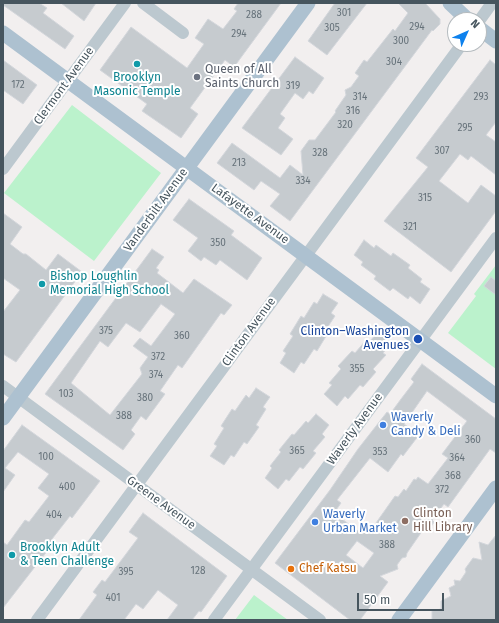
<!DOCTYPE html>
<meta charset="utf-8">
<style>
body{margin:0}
#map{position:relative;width:499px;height:623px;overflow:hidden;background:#f2efef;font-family:"Fira Sans",sans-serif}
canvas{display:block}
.frame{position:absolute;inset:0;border:4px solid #46555e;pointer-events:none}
.north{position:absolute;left:447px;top:12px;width:40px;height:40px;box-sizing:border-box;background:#fff;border:1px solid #b5bbbf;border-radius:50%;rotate:45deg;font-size:11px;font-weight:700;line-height:16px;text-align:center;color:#46555e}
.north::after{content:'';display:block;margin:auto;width:14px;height:18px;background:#0e81ed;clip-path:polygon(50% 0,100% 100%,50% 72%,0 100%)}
.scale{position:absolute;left:357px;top:593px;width:87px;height:18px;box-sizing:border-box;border:2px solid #46555e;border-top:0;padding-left:5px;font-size:12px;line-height:14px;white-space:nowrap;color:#46555e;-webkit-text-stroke:3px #fff;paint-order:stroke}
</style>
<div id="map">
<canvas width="499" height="623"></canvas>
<div class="frame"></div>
<div class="north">N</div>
<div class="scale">50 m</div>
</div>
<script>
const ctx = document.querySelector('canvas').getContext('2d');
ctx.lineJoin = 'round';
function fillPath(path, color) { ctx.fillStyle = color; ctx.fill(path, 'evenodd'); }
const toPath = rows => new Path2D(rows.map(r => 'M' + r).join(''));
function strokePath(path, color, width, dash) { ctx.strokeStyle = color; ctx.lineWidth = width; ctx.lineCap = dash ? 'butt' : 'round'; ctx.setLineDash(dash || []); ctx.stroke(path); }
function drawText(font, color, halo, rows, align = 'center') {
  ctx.font = font + ' "Fira Sans",sans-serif'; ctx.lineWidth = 4; ctx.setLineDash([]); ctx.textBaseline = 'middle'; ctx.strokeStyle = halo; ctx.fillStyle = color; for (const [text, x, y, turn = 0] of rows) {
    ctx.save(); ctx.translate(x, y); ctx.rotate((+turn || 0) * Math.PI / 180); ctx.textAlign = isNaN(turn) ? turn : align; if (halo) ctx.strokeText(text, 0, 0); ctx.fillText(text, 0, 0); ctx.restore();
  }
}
const green = toPath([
 [72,105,161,173,94,261,4,193],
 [496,265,496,369,448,333,476,296,474,294],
 [254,595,266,604,288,620,235,620]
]);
const building = toPath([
 [3,3,39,3,47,8,43,13,74,36,65,49,3,5,3,3],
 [61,3,96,3,84,21,61,3],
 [238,3,281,3,234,67,225,60,190,108,198,114,181,138,142,111,147,104,100,70,131,27,187,68,204,44,195,38,208,19,223,29,237,11,234,9,238,3],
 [335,3,367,3,327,55,308,41,335,3],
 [398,3,425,3,440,19,440,24,433,31,432,30,290,221,270,206,280,194,261,181,254,190,217,163,232,143,280,178,290,165,303,175,301,151,309,140,315,140,336,112,335,111,346,95,345,90,351,87,359,76,355,73,364,60,367,62,393,29,395,31,408,13,398,3],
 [295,57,324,78,313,94,309,91,303,99,295,93,280,114,285,118,278,128,293,139,281,155,242,128,295,57],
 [3,60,37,85,23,104,3,90,3,60],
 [490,60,496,65,496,122,486,135,496,142,496,175,471,156,468,160,460,154,439,181,468,203,481,185,496,196,496,211,451,272,384,221,428,167,416,158,490,60],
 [189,199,234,231,231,235,262,258,247,280,220,260,216,265,204,257,201,261,188,251,198,238,173,220,189,199],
 [3,213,22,227,10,244,23,254,26,254,46,270,58,254,82,272,16,362,3,354,3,312,20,290,3,278,3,213],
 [364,240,374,248,376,245,391,256,393,253,410,265,408,268,422,279,420,282,430,289,420,304,410,296,408,299,393,288,390,291,374,279,376,276,361,265,363,262,354,255,364,240],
 [152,249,164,257,156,268,159,270,157,273,183,293,194,279,232,305,224,315,221,313,182,368,178,365,160,391,165,394,146,420,141,416,131,430,135,434,123,450,45,394,152,249],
 [161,304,175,314,151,346,140,338,133,346,148,357,140,368,142,374,110,415,71,383,100,341,108,347,126,323,140,332,161,304],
 [491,277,496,281,496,295,484,286,491,277],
 [323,294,338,303,331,313,335,316,325,331,328,333,317,351,314,349,304,364,301,362,294,373,280,363,286,353,283,351,293,336,290,334,301,316,304,318,314,302,317,304,323,294],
 [378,332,391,343,383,353,386,355,373,369,376,372,363,387,360,385,348,399,345,396,337,406,324,394,332,385,329,383,341,369,338,366,352,351,355,353,367,339,370,341,378,332],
 [422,364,496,419,496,453,490,449,448,507,444,504,432,520,434,522,429,530,425,527,407,553,406,557,402,558,397,565,398,569,380,576,388,582,360,620,350,620,275,563,330,490,358,449,387,412,390,414,401,399,414,382,411,379,422,364],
 [427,391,467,421,442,454,448,458,428,484,418,477,416,480,414,479,406,491,404,489,398,497,395,496,371,530,362,534,334,513,341,503,337,500,370,458,388,472,401,454,403,456,419,435,404,424,427,391],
 [357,541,374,553,363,568,346,555,357,541],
 [256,388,270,397,263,407,266,409,256,425,259,427,247,444,244,442,234,457,231,455,224,465,210,456,217,446,214,444,224,428,221,426,232,409,235,411,246,395,249,398,256,388],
 [316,414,329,425,322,434,325,437,313,451,316,453,303,469,300,467,289,481,286,479,278,489,265,478,272,468,270,466,281,452,279,450,292,434,294,435,306,421,308,423,316,414],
 [22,425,100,481,72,518,70,516,52,539,55,541,3,608,3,542,7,545,25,520,29,522,49,496,38,488,49,474,18,452,5,468,15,475,3,492,3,451,22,425],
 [143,513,227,576,201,612,199,611,192,620,167,620,178,605,158,590,143,609,136,604,124,620,79,620,97,595,93,592,102,580,105,582,138,538,129,532,143,513],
 [496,535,496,620,432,620,432,611,441,609,441,601,451,596,449,588,455,585,454,580,460,581,466,572,465,569,473,558,482,560,479,542,488,545,496,535]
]);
const minor = toPath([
 [143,3,183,33],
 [479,21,492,3],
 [3,169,125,3],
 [3,386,320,620],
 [37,620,462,44],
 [214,620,496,238]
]);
const major = toPath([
 [450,3,468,20],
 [479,28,496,41],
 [3,33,496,396],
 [3,418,308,3],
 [399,620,496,488]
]);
const markers = [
 [137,64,4,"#0f9aa8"],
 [197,77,4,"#6b7280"],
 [42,284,4,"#0f9aa8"],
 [418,339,5,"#1a4fb4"],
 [383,425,4,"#3f7fe0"],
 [405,521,4,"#8d6e63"],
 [315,522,4,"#3f7fe0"],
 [12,555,4,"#0f9aa8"],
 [291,569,4,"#e8710a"]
];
const numberNames = [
 ["301",344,13],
 ["288",254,15],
 ["294",417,27],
 ["305",332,28],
 ["294",239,34],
 ["300",401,41],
 ["304",394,62],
 ["172",18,85],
 ["319",293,86],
 ["314",360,97],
 ["293",481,97],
 ["316",353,111],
 ["320",345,125],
 ["295",465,128],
 ["307",442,151],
 ["328",320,153],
 ["213",239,163],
 ["334",303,181],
 ["315",425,198],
 ["321",410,227],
 ["350",218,243],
 ["375",106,331],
 ["360",182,336],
 ["372",158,357],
 ["355",357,369],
 ["374",156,375],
 ["103",66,394],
 ["380",145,398],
 ["388",124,416],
 ["360",473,440],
 ["365",297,451],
 ["353",380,452],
 ["100",46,457],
 ["364",457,458],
 ["368",453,476],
 ["400",67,487],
 ["372",442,490],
 ["404",54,515],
 ["388",387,545],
 ["128",198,571],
 ["395",126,572],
 ["401",113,598]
];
const worshipNames = [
 ["Queen of All",205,70],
 ["Saints Church",205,84]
];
const cultureNames = [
 ["Brooklyn",137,78,"center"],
 ["Masonic Temple",137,92,"center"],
 ["Bishop Loughlin",50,277],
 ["Memorial High School",50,291],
 ["Brooklyn Adult",20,548],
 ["& Teen Challenge",20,562]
];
const streetNames = [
 ["Clermont Avenue",64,86,-54],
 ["Vanderbilt Avenue",156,210,-54],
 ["Lafayette Avenue",250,214,36],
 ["Clinton Avenue",249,332,-54],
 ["Waverly Avenue",355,429,-54],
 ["Greene Avenue",161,503,36]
];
const transitNames = [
 ["Clinton–Washington",409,332],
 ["Avenues",409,346]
];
const shopNames = [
 ["Waverly",391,418],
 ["Candy & Deli",391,432],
 ["Waverly",323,515],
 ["Urban Market",323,529]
];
const educationNames = [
 ["Clinton",413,514],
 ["Hill Library",413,528]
];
const foodNames = [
 ["Chef Katsu",299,569]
];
fillPath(green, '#bbf2cc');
fillPath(building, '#c6cbcf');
strokePath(building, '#d3d6db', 1);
strokePath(minor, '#bcc8cf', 12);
strokePath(major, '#adc1d0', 15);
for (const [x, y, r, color] of markers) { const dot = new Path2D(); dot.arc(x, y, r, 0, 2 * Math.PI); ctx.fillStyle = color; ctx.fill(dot); strokePath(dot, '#fff', 1.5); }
drawText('10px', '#66727a', null, numberNames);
drawText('12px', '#5b616d', '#fff', worshipNames, 'left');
drawText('12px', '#0d838f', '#fff', cultureNames, 'left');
drawText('12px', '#46555e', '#fff', streetNames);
drawText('12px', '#164399', '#fff', transitNames, 'right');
drawText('12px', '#366cbe', '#fff', shopNames, 'left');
drawText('12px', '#785e54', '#fff', educationNames, 'left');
drawText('12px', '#c56008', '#fff', foodNames, 'left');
</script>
